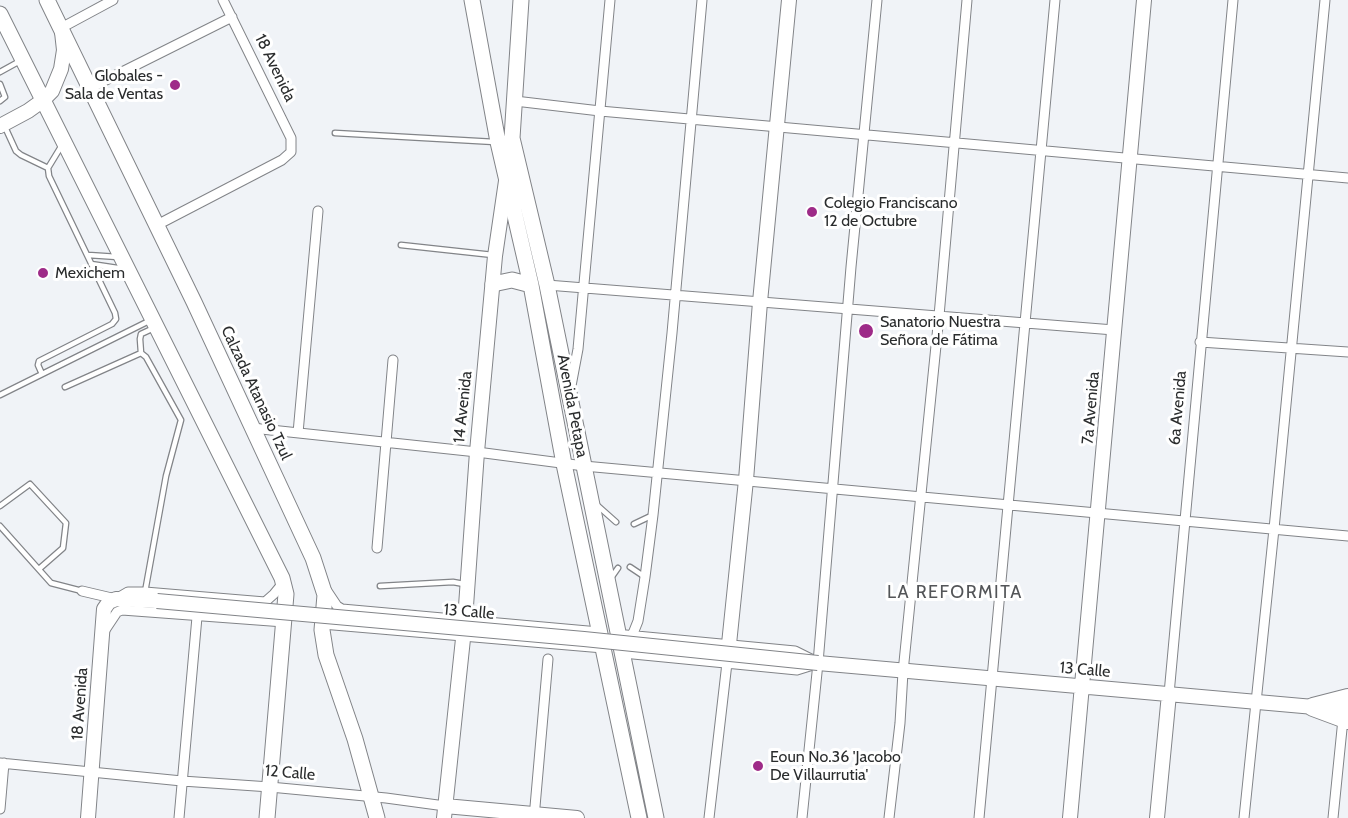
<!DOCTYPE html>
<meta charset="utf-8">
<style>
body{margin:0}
canvas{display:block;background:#f0f3f7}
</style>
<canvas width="1348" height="818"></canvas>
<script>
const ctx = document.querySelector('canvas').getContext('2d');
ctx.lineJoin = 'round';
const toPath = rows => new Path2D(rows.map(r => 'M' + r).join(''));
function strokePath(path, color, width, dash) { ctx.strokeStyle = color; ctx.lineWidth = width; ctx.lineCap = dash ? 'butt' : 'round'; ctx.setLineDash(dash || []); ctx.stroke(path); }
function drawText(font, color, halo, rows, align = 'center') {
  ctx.font = font + ' Cabin,sans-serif'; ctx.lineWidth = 6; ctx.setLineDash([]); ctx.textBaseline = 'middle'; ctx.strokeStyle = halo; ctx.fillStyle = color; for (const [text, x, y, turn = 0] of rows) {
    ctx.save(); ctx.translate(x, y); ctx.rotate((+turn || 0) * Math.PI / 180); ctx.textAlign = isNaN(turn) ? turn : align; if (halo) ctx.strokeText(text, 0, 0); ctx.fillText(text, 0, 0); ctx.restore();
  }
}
const lane = toPath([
 [0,72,20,61],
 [0,84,5,97,0,101],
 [5,127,16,151,21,155,48,168],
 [335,133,495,142],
 [401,245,493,255],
 [88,255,118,257],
 [91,264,124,269],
 [141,353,140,339,141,334,154,328],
 [42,374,38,365,39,361,112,324,116,319,115,313,49,176,48,168,62,145],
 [65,387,141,353,146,357,181,420,166,476,145,592],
 [0,395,151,320],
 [0,506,30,484,66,523,63,548,39,569],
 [598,506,616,522],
 [634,524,653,515],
 [0,526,51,583,82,591],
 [630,567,645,577],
 [611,578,618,568],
 [380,586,453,582,464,584]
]);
const street = toPath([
 [61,28,113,0],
 [90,88,232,17],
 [515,101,600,111,1348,178],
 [157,225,282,160,291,152,291,138,223,0],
 [547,285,1114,330],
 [1200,342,1348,352],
 [571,386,578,349,610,0],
 [252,428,477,452,584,466,1348,536],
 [298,433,318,211],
 [377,548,393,360],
 [82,591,116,599,128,592,145,592,265,602,274,594,283,583],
 [327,591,337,606,342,609,599,632],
 [322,624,603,648],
 [105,630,117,612,122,610,284,622],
 [626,635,795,651,811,659],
 [632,636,638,621,645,577,653,515,672,333,702,0],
 [623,653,797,670,813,665],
 [1169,694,1233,0],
 [0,763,182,781,270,787,386,798,445,806],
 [0,809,4,763],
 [179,818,197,617],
 [534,818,548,659],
 [709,818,727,663],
 [802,818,818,663,851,267,877,0],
 [889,818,900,723,903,672,939,316,967,0],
 [979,818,1055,0],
 [1244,818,1274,529,1325,0],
 [1333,818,1343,719]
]);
const secondary = toPath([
 [0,126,28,111,42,101,52,91,61,69,64,50,62,32],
 [729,644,746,480,760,302,789,0],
 [818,663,1348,710],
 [445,806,577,818],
 [88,818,104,609,109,602,116,599,157,601],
 [444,818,465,620,477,452,495,256,506,181],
 [1070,818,1144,0],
 [1157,818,1169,694]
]);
const primary = toPath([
 [47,0,194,302,313,558,325,595,322,630,326,655,355,739,377,818],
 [472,0,498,142,531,285,564,464,639,818],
 [521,0,512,138,547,285,656,818],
 [0,14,282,578,286,594,267,818],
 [493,284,512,280,531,285]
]);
const highway = toPath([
 [1313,707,1348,720],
 [1313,707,1348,698]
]);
const secondaryBridge = toPath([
 [157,601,584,639,818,663]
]);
const markers = [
 [175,85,6,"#9e2b88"],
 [812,212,6,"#9e2b88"],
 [43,273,6,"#9e2b88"],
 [866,331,8,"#9e2b88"],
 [758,766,6,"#9e2b88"]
];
const streetNames = [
 ["18 Avenida",275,68,64],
 ["Calzada Atanasio Tzul",256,393,65],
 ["Avenida Petapa",572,406,79],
 ["14 Avenida",463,407,-84],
 ["7a Avenida",1091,408,-85],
 ["6a Avenida",1178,408,-85],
 ["13 Calle",469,612,5],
 ["13 Calle",1085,670,5],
 ["18 Avenida",80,704,-86],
 ["12 Calle",290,773,5]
];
const poiNames = [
 ["Globales -",163,76,"right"],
 ["Sala de Ventas",163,94,"right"],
 ["Colegio Franciscano",824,203],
 ["12 de Octubre",824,221],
 ["Mexichem",55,273],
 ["Sanatorio Nuestra",880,322],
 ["Señora de Fátima",880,340],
 ["Eoun No.36 'Jacobo",770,757],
 ["De Villaurrutia'",770,775]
];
const neighbourhoodNames = [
 ["LA REFORMITA",955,593]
];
strokePath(lane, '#828488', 7);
strokePath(street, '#828488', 11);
strokePath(secondary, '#828488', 16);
strokePath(primary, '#828488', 17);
strokePath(highway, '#828488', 20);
strokePath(lane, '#fff', 4.5);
strokePath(street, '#fff', 9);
strokePath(secondary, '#fff', 14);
strokePath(primary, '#fff', 15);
strokePath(highway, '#fff', 18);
strokePath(secondaryBridge, '#828488', 16, []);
strokePath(secondaryBridge, '#fff', 14);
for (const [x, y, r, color] of markers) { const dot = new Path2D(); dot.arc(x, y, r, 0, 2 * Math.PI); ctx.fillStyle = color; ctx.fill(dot); strokePath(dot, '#fff', 2); }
drawText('16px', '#2a2c2d', '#fff', streetNames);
drawText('16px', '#2a2c2d', '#fff', poiNames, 'left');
ctx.letterSpacing = '1.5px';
drawText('18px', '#535558', '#fff', neighbourhoodNames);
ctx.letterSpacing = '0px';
</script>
